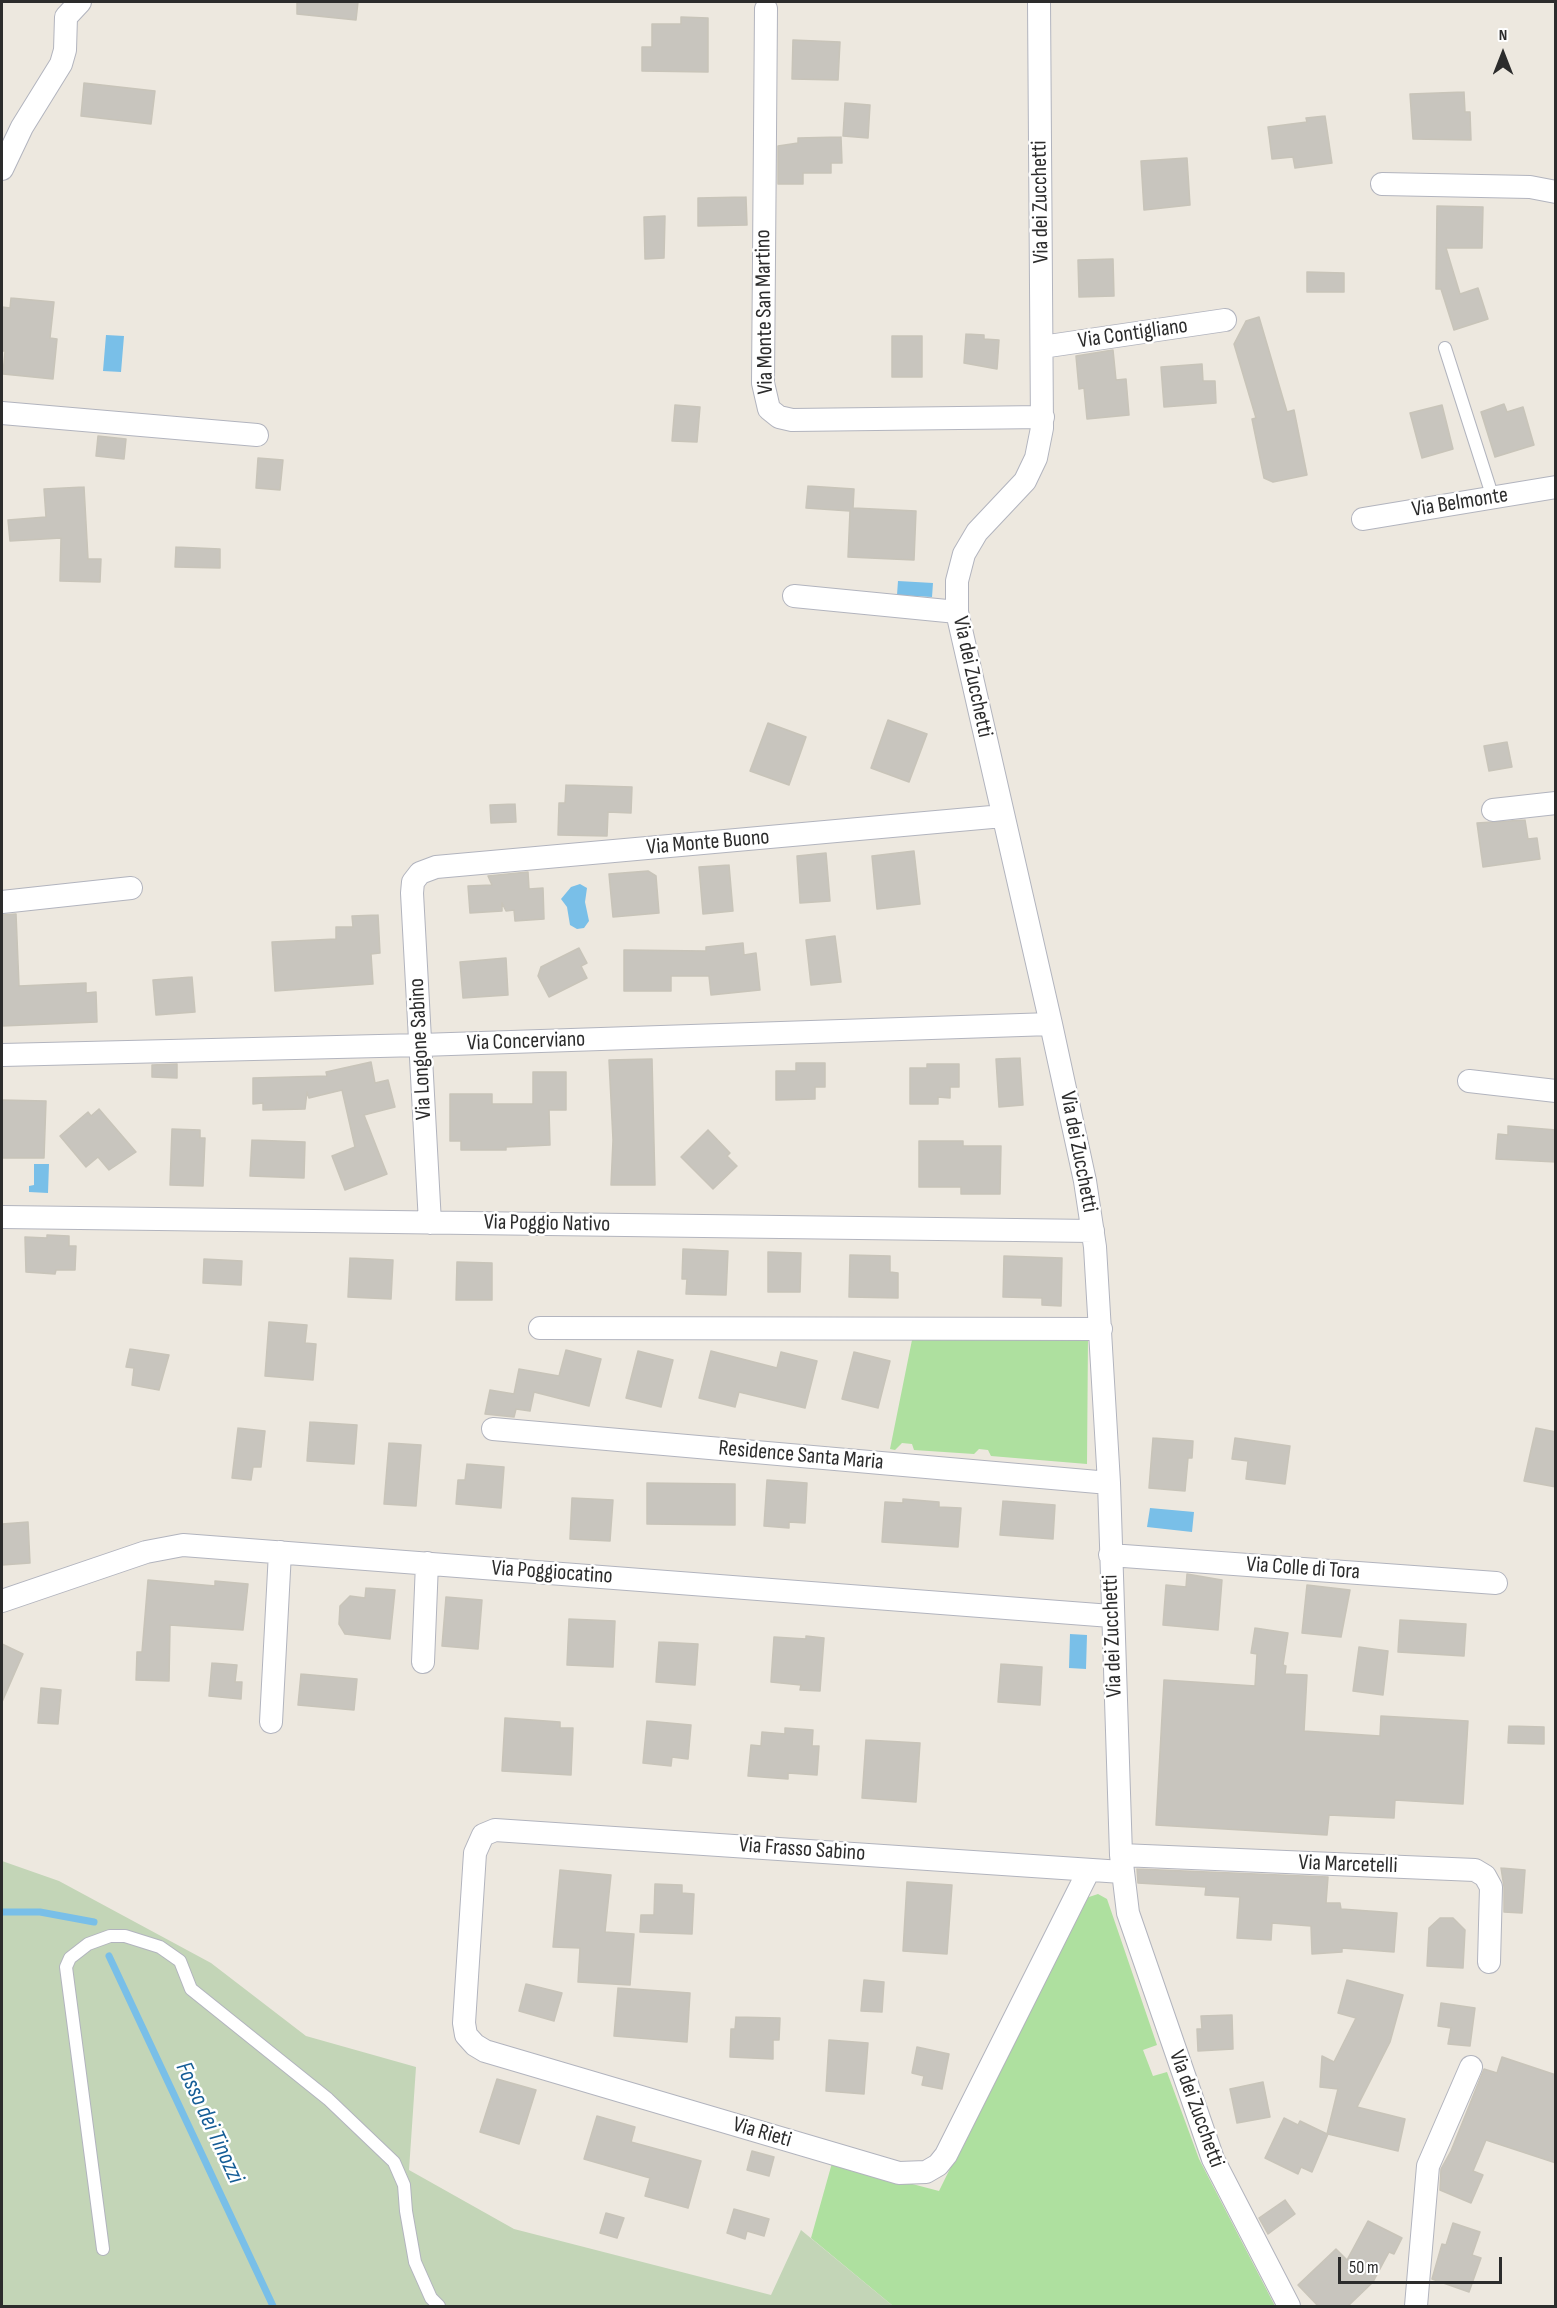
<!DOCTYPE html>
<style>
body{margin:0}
#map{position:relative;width:1557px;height:2308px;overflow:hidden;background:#ede8df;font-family:"Sofia Sans Condensed",sans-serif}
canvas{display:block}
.frame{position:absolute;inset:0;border:3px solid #2c2c2c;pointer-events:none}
.north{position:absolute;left:1473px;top:24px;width:60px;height:60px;-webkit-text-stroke:4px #fff;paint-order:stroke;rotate:0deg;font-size:16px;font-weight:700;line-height:24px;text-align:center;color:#2c2c2c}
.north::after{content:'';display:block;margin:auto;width:21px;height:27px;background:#2c2c2c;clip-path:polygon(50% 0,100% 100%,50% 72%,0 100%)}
.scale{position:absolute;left:1338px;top:2257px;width:164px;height:27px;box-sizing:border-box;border:3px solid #2c2c2c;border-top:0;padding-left:8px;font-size:18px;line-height:21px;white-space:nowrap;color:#2c2c2c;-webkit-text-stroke:4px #fff;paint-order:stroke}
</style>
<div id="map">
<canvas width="1557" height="2308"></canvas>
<div class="frame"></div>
<div class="north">N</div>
<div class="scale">50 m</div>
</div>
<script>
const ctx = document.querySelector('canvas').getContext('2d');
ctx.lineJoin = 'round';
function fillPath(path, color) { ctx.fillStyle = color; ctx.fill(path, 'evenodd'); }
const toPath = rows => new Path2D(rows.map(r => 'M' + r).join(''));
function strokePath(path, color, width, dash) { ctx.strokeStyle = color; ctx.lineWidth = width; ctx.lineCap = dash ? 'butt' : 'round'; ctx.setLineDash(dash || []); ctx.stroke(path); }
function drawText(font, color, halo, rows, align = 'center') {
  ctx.font = font + ' "Sofia Sans Condensed",sans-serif'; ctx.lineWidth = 5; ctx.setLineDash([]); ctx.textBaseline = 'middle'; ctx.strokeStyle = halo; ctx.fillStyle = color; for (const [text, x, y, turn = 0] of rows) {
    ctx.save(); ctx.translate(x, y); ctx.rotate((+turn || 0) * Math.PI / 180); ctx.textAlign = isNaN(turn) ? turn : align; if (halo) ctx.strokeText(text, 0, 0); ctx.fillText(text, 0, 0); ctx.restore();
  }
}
const green = toPath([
 [913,1335,1088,1336,1087,1464,991,1456,988,1450,979,1449,974,1454,914,1450,912,1444,902,1443,895,1450,890,1449],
 [1098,1894,1107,1899,1157,2045,1143,2050,1153,2076,1167,2072,1199,2159,1275,2306,893,2306,811,2238,832,2163,939,2191,1083,1899]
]);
const cemetery = toPath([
 [2,1861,59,1881,211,1963,306,2036,416,2067,409,2170,514,2229,771,2295,801,2230,893,2306,2,2306]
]);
const water = toPath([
 [106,335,124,336,121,372,103,371],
 [898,581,933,583,932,597,897,595],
 [580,884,587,888,585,902,589,921,584,928,577,929,570,925,567,907,561,899,571,887],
 [34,1164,49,1164,48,1193,29,1192,29,1186,34,1185],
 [1150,1508,1194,1512,1192,1532,1147,1527],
 [1070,1634,1087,1635,1086,1669,1069,1668]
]);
const stream = toPath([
 [2,1912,40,1912,94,1922],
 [109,1956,273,2306]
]);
const building = toPath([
 [297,2,358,2,356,20,297,14,297,2],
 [681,17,708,18,708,72,642,71,642,47,652,47,652,24,681,24,681,17],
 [793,40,840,42,838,80,792,79,793,40],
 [84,83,155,91,151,124,81,116,84,83],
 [1464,92,1465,112,1470,112,1471,140,1413,139,1410,94,1464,92],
 [845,103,870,105,868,138,843,136,845,103],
 [1325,116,1332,163,1295,168,1293,157,1272,159,1268,127,1307,122,1306,118,1325,116],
 [841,137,842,163,831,163,831,173,803,173,803,184,778,184,778,146,798,143,798,138,841,137],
 [1187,158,1190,205,1144,210,1141,161,1187,158],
 [746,197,747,225,698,226,698,198,746,197],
 [1437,206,1483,207,1482,248,1446,248,1460,294,1478,288,1488,319,1454,330,1441,289,1436,289,1437,206],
 [665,216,664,258,645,259,644,217,665,216],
 [1113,259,1114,296,1079,297,1078,260,1113,259],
 [1307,272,1344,273,1344,292,1307,292,1307,272],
 [11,298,54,302,50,338,57,339,53,379,3,374,5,351,2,351,2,307,10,308,11,298],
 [1259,317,1287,412,1294,410,1307,475,1273,482,1264,478,1252,419,1256,418,1234,344,1246,321,1259,317],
 [966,334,984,335,984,339,999,340,997,369,964,363,966,334],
 [892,336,922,336,922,377,892,377,892,336],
 [1113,350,1116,380,1126,379,1129,415,1087,419,1084,388,1079,389,1076,356,1113,350],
 [1202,364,1203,381,1215,381,1216,403,1164,407,1161,367,1202,364],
 [1504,404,1507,412,1523,407,1534,445,1495,457,1481,412,1504,404],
 [675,405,700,407,697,442,672,441,675,405],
 [1442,405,1453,449,1422,458,1410,413,1442,405],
 [98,436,126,439,124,459,96,456,98,436],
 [258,458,283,460,280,490,256,488,258,458],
 [808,486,854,489,853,508,916,511,914,560,848,557,850,511,806,508,808,486],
 [84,487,88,559,101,559,100,582,60,581,61,538,10,541,8,520,46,517,44,489,84,487],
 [176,547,220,549,220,568,175,567,176,547],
 [888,720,927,734,909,782,871,768,888,720],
 [768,723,806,737,789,785,750,771,768,723],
 [1507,742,1512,767,1489,771,1484,746,1507,742],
 [566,785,632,787,631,813,608,812,607,836,558,835,559,803,565,803,566,785],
 [515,804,516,822,491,823,490,805,515,804],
 [1525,820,1528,839,1537,838,1540,859,1483,867,1477,823,1525,820],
 [914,851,920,904,877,909,872,856,914,851],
 [826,853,830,901,800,903,797,856,826,853],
 [729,865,733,911,703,914,699,867,729,865],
 [648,871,656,876,659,913,613,917,609,874,648,871],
 [528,872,529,889,543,888,544,919,515,921,514,910,506,911,502,903,502,911,470,913,468,886,492,885,488,876,528,872],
 [16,914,19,986,86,983,86,993,96,992,97,1022,2,1026,2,915,16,914],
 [378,915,380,953,371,954,373,984,275,991,272,942,336,939,336,927,353,927,352,916,378,915],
 [835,936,841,982,811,985,806,940,835,936],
 [743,943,744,955,756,953,760,990,711,995,709,976,671,976,671,991,624,991,624,950,706,951,706,947,743,943],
 [579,948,587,963,581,966,587,978,549,997,538,976,541,967,579,948],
 [506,958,508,995,463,998,460,962,506,958],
 [192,977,195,1012,156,1015,153,980,192,977],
 [1020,1058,1023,1105,999,1107,996,1059,1020,1058],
 [652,1059,655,1185,611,1185,613,1140,609,1060,652,1059],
 [371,1062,375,1083,388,1080,395,1107,364,1115,387,1174,345,1190,332,1156,355,1147,342,1090,309,1098,307,1092,305,1109,263,1110,263,1103,253,1104,253,1078,327,1076,326,1072,371,1062],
 [796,1063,825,1063,825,1087,815,1087,815,1099,776,1100,776,1071,796,1071,796,1063],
 [177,1064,177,1078,152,1077,152,1065,177,1064],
 [927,1064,959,1064,959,1087,950,1087,950,1098,938,1097,938,1104,910,1104,910,1068,927,1068,927,1064],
 [533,1072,566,1072,566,1110,549,1110,550,1145,506,1147,506,1150,461,1150,461,1141,450,1141,450,1094,492,1094,492,1104,533,1104,533,1072],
 [2,1100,46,1101,44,1158,2,1158,2,1100],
 [99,1109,136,1152,109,1170,98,1157,86,1167,60,1136,88,1112,91,1116,99,1109],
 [1508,1126,1556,1130,1556,1162,1496,1159,1498,1134,1508,1135,1508,1126],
 [172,1129,200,1130,200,1138,205,1138,203,1186,170,1185,172,1129],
 [708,1130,730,1153,727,1156,737,1166,713,1189,681,1157,708,1130],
 [252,1140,305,1142,304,1178,250,1176,252,1140],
 [919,1141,963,1141,963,1146,1001,1146,1000,1194,961,1194,961,1187,919,1187,919,1141],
 [47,1235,69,1236,69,1246,76,1246,75,1270,56,1270,55,1274,26,1272,25,1237,47,1238,47,1235],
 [683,1249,728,1251,726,1295,686,1294,687,1279,682,1279,683,1249],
 [768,1252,801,1253,800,1292,768,1292,768,1252],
 [850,1255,890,1256,890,1272,898,1273,898,1298,849,1297,850,1255],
 [1004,1256,1062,1258,1061,1306,1042,1305,1042,1298,1003,1297,1004,1256],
 [350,1258,393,1260,391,1299,348,1297,350,1258],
 [204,1259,242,1261,241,1285,203,1283,204,1259],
 [457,1262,492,1263,492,1300,456,1300,457,1262],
 [269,1322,307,1325,305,1343,316,1344,313,1380,265,1376,269,1322],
 [130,1349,169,1355,159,1390,132,1385,134,1368,126,1367,130,1349],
 [566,1350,601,1359,589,1406,534,1392,530,1411,516,1409,514,1417,485,1414,490,1390,514,1394,519,1369,559,1376,566,1350],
 [638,1351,673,1360,661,1407,626,1398,638,1351],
 [711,1351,777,1368,781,1352,817,1361,805,1408,739,1392,735,1407,699,1398,711,1351],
 [854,1352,890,1361,878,1408,842,1399,854,1352],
 [310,1422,357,1425,354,1464,307,1461,310,1422],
 [238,1428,265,1431,261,1467,253,1467,251,1480,232,1478,238,1428],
 [1536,1428,1556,1432,1556,1487,1524,1481,1536,1428],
 [1153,1438,1193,1441,1192,1458,1188,1458,1185,1491,1149,1488,1153,1438],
 [1235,1438,1290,1446,1285,1484,1246,1479,1248,1461,1232,1459,1235,1438],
 [389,1443,421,1445,416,1506,384,1504,389,1443],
 [467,1464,504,1467,501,1508,456,1504,458,1480,465,1480,467,1464],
 [767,1480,807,1483,805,1523,789,1522,789,1528,764,1526,767,1480],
 [647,1483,735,1484,735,1525,647,1524,647,1483],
 [572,1498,613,1500,610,1541,570,1539,572,1498],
 [903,1499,939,1502,939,1507,961,1508,958,1547,882,1542,885,1502,903,1503,903,1499],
 [1003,1501,1055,1505,1053,1539,1000,1535,1003,1501],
 [28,1522,30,1563,2,1565,2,1524,28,1522],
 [1187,1574,1222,1580,1218,1630,1163,1625,1166,1585,1186,1587,1187,1574],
 [148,1580,215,1586,215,1581,248,1584,243,1630,170,1625,169,1681,136,1680,137,1652,142,1652,148,1580],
 [1307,1585,1350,1590,1341,1637,1302,1633,1307,1585],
 [366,1588,395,1590,390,1639,345,1634,339,1624,340,1606,350,1596,365,1598,366,1588],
 [446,1597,482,1600,478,1649,442,1646,446,1597],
 [569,1619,615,1621,613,1667,567,1665,569,1619],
 [1400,1620,1466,1624,1464,1656,1398,1652,1400,1620],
 [1255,1628,1288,1633,1283,1665,1286,1666,1285,1674,1307,1675,1304,1731,1380,1736,1381,1716,1468,1721,1463,1804,1395,1800,1394,1818,1329,1815,1327,1835,1156,1825,1164,1680,1255,1686,1257,1654,1251,1653,1255,1628],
 [806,1636,824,1638,820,1691,800,1690,801,1685,771,1682,774,1637,806,1639,806,1636],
 [659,1642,698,1644,695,1685,656,1682,659,1642],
 [2,1644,23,1654,2,1702,2,1644],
 [1359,1647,1388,1651,1383,1695,1353,1691,1359,1647],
 [212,1663,237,1665,235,1682,242,1682,241,1699,209,1696,212,1663],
 [1001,1664,1042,1667,1040,1705,998,1702,1001,1664],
 [301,1674,357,1679,354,1710,298,1705,301,1674],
 [41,1688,61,1690,58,1724,38,1723,41,1688],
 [505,1718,560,1722,560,1728,573,1728,571,1775,502,1771,505,1718],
 [647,1721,691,1725,688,1759,672,1757,671,1766,643,1763,647,1721],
 [1509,1726,1544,1727,1544,1744,1508,1743,1509,1726],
 [785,1728,813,1730,812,1746,819,1746,817,1775,788,1773,788,1779,748,1776,751,1745,761,1746,762,1732,785,1734,785,1728],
 [866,1740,920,1743,916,1802,862,1798,866,1740],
 [1501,1868,1525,1870,1522,1913,1504,1912,1504,1887,1501,1868],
 [1137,1869,1328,1877,1326,1903,1340,1903,1341,1909,1397,1913,1394,1952,1342,1948,1342,1952,1312,1954,1311,1926,1272,1923,1271,1940,1237,1938,1240,1897,1205,1895,1206,1887,1138,1883,1137,1869],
 [560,1870,611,1875,605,1932,634,1934,630,1985,578,1982,580,1948,553,1947,560,1870],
 [907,1882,952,1885,947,1954,903,1951,907,1882],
 [655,1884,682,1885,682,1893,694,1894,692,1934,640,1932,641,1915,654,1915,655,1884],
 [1440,1918,1453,1918,1465,1930,1463,1968,1427,1966,1429,1928,1440,1918],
 [864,1980,884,1982,882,2012,861,2011,864,1980],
 [1347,1980,1403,1995,1390,2042,1357,2107,1405,2119,1398,2151,1328,2134,1312,2172,1301,2167,1298,2174,1265,2158,1284,2118,1298,2125,1300,2121,1327,2134,1338,2089,1320,2087,1322,2056,1334,2062,1356,2018,1338,2013,1347,1980],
 [526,1984,562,1993,554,2021,519,2011,526,1984],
 [618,1988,690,1993,687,2042,614,2036,618,1988],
 [1441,2003,1475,2008,1470,2046,1448,2044,1451,2028,1438,2026,1441,2003],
 [1232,2015,1233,2049,1198,2051,1197,2029,1202,2029,1201,2016,1232,2015],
 [736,2017,780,2018,779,2040,773,2040,773,2059,730,2057,731,2029,735,2029,736,2017],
 [829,2040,868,2043,864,2094,826,2091,829,2040],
 [917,2047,949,2054,942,2089,922,2085,924,2076,912,2073,917,2047],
 [1502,2057,1556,2075,1556,2163,1486,2140,1473,2171,1483,2175,1471,2203,1440,2190,1441,2169,1451,2151,1484,2069,1497,2073,1502,2057],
 [497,2079,536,2090,519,2144,480,2132,497,2079],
 [1263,2082,1270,2117,1237,2123,1230,2089,1263,2082],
 [597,2116,635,2127,631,2142,701,2161,688,2208,645,2196,650,2178,584,2159,597,2116],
 [752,2151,774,2157,769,2176,747,2170,752,2151],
 [1285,2200,1295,2214,1268,2234,1259,2218,1285,2200],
 [734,2209,769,2219,764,2236,747,2231,745,2239,727,2233,734,2209],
 [606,2213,624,2218,617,2238,600,2233,606,2213],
 [1368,2221,1402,2238,1394,2254,1389,2252,1373,2282,1347,2307,1319,2307,1298,2285,1336,2249,1347,2260,1368,2221],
 [1453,2223,1480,2232,1472,2255,1481,2258,1469,2292,1432,2279,1442,2244,1446,2245,1453,2223]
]);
const service = toPath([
 [1445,348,1493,498],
 [103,2249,66,1967,70,1958,88,1944,110,1936,125,1936,160,1947,180,1961,191,1989,328,2099,394,2162,404,2185,406,2211,415,2262,431,2298,439,2306]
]);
const minor = toPath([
 [1039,2,1042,428,1036,458,1025,481,977,532,964,554,957,581,957,612,1051,1024,1085,1181,1095,1247,1109,1483,1121,1855,1128,1913,1213,2159,1289,2306],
 [766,9,763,383,769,409,779,417,792,420,1043,417],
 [2,169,22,127,61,64,65,50,66,17,80,2],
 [1382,184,1530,187,1556,192],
 [1042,347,1225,320],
 [2,413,257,435],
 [1363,519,1556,487],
 [794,596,957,612],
 [1493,810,1556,803],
 [2,902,131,888],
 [2,1055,421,1045,1051,1024],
 [1469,1081,1556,1091],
 [2,1217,1093,1231],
 [430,1223,412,893,413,882,420,873,436,867,1003,816],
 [540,1328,1101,1329],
 [493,1429,1109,1483],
 [1110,1555,1496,1583],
 [2,1601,146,1552,183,1545,1111,1616],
 [423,1662,427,1563],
 [271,1722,280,1552],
 [1121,1855,1475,1870,1485,1876,1491,1887,1489,1962],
 [1089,1870,946,2155,938,2165,926,2172,899,2173,485,2051,475,2045,466,2035,464,2023,475,1853,483,1835,495,1830,1122,1872],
 [1416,2306,1428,2166,1471,2067]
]);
const streetNames = [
 ["Via dei Zucchetti",1041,202,-91],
 ["Via Monte San Martino",765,312,-91],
 ["Via Contigliano",1133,334,-8],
 ["Via Belmonte",1460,503,-9],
 ["Via dei Zucchetti",972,677,78],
 ["Via Monte Buono",708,843,-5],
 ["Via Concerviano",526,1042,-2],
 ["Via Longone Sabino",421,1049,-93],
 ["Via dei Zucchetti",1078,1152,79],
 ["Via Poggio Nativo",547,1224,1],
 ["Residence Santa Maria",801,1456,5],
 ["Via Colle di Tora",1303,1569,4],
 ["Via Poggiocatino",552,1573,4],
 ["Via dei Zucchetti",1113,1636,-92],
 ["Via Frasso Sabino",802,1850,4],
 ["Via Marcetelli",1348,1865,2],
 ["Via dei Zucchetti",1196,2109,70],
 ["Via Rieti",762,2133,16]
];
const waterNames = [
 ["Fosso dei Tinozzi",209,2123,65]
];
fillPath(green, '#aee09f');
fillPath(cemetery, '#c3d5b7');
fillPath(water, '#79bfe8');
strokePath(stream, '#79bfe8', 7);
fillPath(building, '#c8c5be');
strokePath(building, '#c8c4b9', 1.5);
strokePath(service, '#b2b4be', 14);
strokePath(minor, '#b2b4be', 24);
strokePath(service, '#fff', 12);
strokePath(minor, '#fff', 22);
drawText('22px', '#2c2c2c', '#fff', streetNames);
drawText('italic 24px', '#155d96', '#fff', waterNames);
</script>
